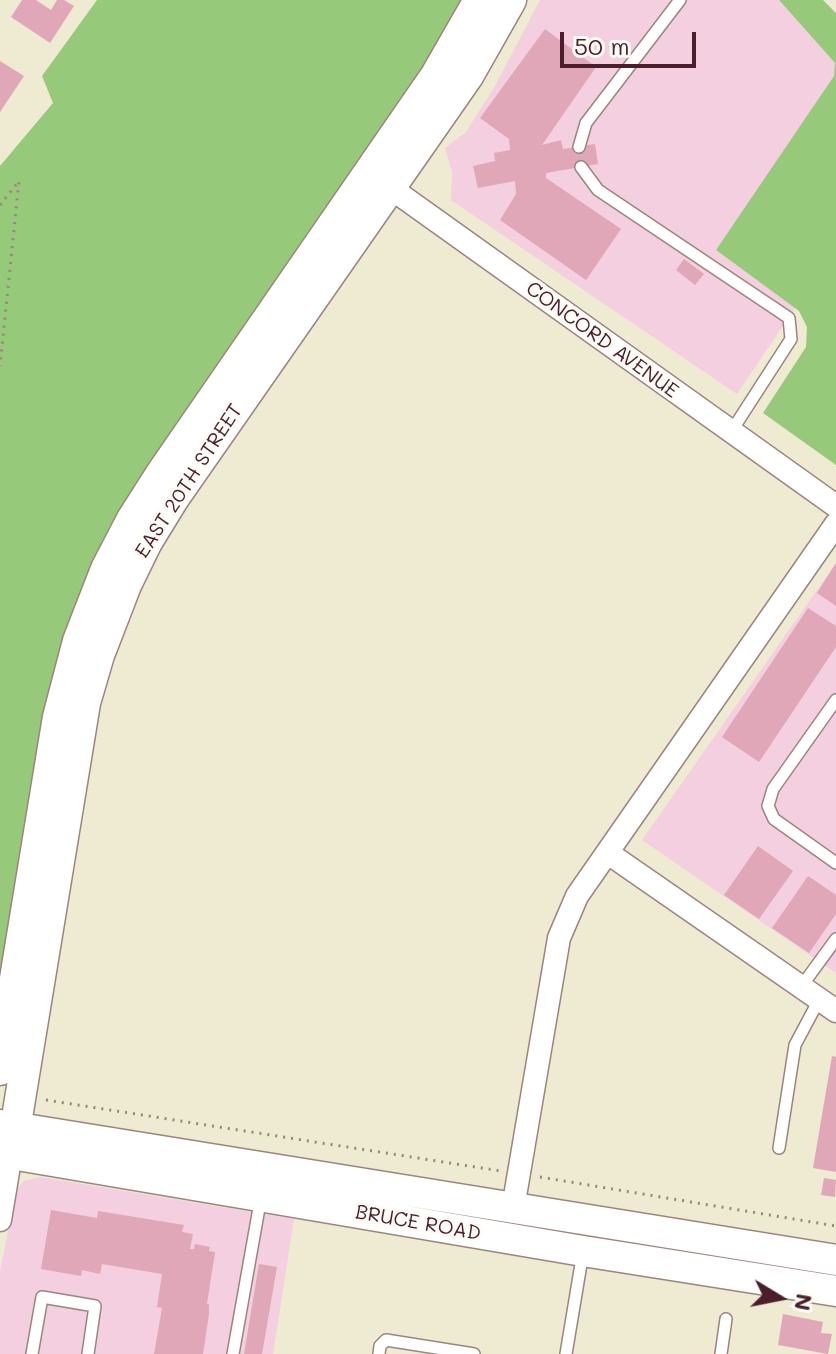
<!DOCTYPE html>
<style>
body{margin:0}
#map{position:relative;width:836px;height:1354px;overflow:hidden;background:#efead2;font-family:Mali,sans-serif}
canvas{display:block}
.north{position:absolute;left:740px;top:1258px;width:80px;height:80px;-webkit-text-stroke:6px #fdfcf7;paint-order:stroke;rotate:100deg;font-size:22px;font-weight:700;line-height:32px;text-align:center;color:#4a1f2b}
.north::after{content:'';display:block;margin:auto;width:28px;height:36px;background:#4a1f2b;clip-path:polygon(50% 0,100% 100%,50% 72%,0 100%)}
.scale{position:absolute;left:560px;top:32px;width:136px;height:36px;box-sizing:border-box;border:4px solid #4a1f2b;border-top:0;padding-left:10px;font-size:24px;line-height:28px;white-space:nowrap;color:#4a1f2b;-webkit-text-stroke:6px #fdfcf7;paint-order:stroke}
</style>
<div id="map">
<canvas width="836" height="1354"></canvas>
<div class="north">N</div>
<div class="scale">50 m</div>
</div>
<script>
const ctx = document.querySelector('canvas').getContext('2d');
ctx.lineJoin = 'round';
function fillPath(path, color) { ctx.fillStyle = color; ctx.fill(path, 'evenodd'); }
const toPath = rows => new Path2D(rows.map(r => 'M' + r).join(''));
function strokePath(path, color, width, dash) { ctx.strokeStyle = color; ctx.lineWidth = width; ctx.lineCap = dash ? 'butt' : 'round'; ctx.setLineDash(dash || []); ctx.stroke(path); }
function drawText(font, color, halo, rows, align = 'center') {
  ctx.font = font + ' Mali,sans-serif'; ctx.lineWidth = 7; ctx.setLineDash([]); ctx.textBaseline = 'middle'; ctx.strokeStyle = halo; ctx.fillStyle = color; for (const [text, x, y, turn = 0] of rows) {
    ctx.save(); ctx.translate(x, y); ctx.rotate((+turn || 0) * Math.PI / 180); ctx.textAlign = isNaN(turn) ? turn : align; if (halo) ctx.strokeText(text, 0, 0); ctx.fillText(text, 0, 0); ctx.restore();
  }
}
const built = toPath([
 [540,0,779,0,835,63,834,76,827,88,716,250,795,308,737,394,451,200,452,172,445,148,466,132,495,86],
 [836,563,836,973,642,840],
 [40,1177,294,1219,273,1354,0,1354,0,1272,16,1190,24,1181]
]);
const green = toPath([
 [97,0,463,0,448,30,56,674,18,868,0,979,0,166,53,103,42,76],
 [779,0,823,0,836,13,836,465,763,413,806,347,807,327,799,311,716,250,834,76,835,63]
]);
const building = toPath([
 [22,0,36,0,51,10,57,0,64,0,74,6,50,43,11,17],
 [545,29,596,67,542,145,561,140,563,149,595,144,598,164,546,173,546,178,621,229,586,280,500,220,516,194,515,181,478,188,473,166,495,161,494,153,510,150,509,139,480,118],
 [0,61,24,76,0,112],
 [684,259,704,274,695,285,676,270],
 [836,563,836,606,817,593],
 [808,608,836,626,836,647,759,762,722,737],
 [758,846,793,871,759,919,724,895],
 [808,876,836,895,836,914,809,953,772,928],
 [832,1056,836,1057,836,1172,813,1168],
 [824,1178,836,1180,835,1197,821,1195],
 [51,1210,97,1218,98,1211,184,1225,182,1232,193,1234,190,1249,194,1249,195,1244,210,1247,209,1251,215,1252,207,1304,209,1304,209,1314,203,1354,154,1354,162,1308,157,1307,162,1274,102,1264,100,1274,82,1270,81,1276,41,1269],
 [259,1264,277,1267,262,1354,244,1354],
 [783,1314,823,1322,821,1333,832,1334,828,1354,778,1345]
]);
const path = toPath([
 [0,205,19,181,0,366],
 [46,1100,501,1171],
 [540,1177,836,1226]
]);
const lane = toPath([
 [579,147,586,123,680,0],
 [581,167,598,190,789,318,791,339,731,432],
 [836,700,773,789,768,806,774,819,836,863],
 [801,987,836,939],
 [779,1148,795,1045,819,1000],
 [32,1354,42,1297,95,1306,88,1354],
 [233,1354,261,1197],
 [379,1354,380,1346,386,1340,474,1354],
 [566,1354,583,1252],
 [721,1354,726,1319]
]);
const street = toPath([
 [378,179,836,506],
 [608,853,836,1011],
 [513,1208,559,938,577,896,836,524],
 [0,1220,11,1154]
]);
const secondary = toPath([
 [0,1070,58,717,78,641,106,569,132,519,160,475,436,75,479,0],
 [0,1125,836,1260],
 [0,1152,583,1251,836,1291],
 [11,1154,85,703,99,655,126,585,147,542,174,498,468,76,511,0]
]);
const streetNames = [
 ["CONCORD AVENUE",602,340,36],
 ["EAST 20TH STREET",189,481,-57],
 ["BRUCE ROAD",418,1223,10]
];
fillPath(built, '#f3cfe0');
fillPath(green, '#96c97a');
fillPath(building, '#dfa7b8');
strokePath(lane, '#9c847e', 14);
strokePath(street, '#9c847e', 25);
strokePath(secondary, '#9c847e', 33);
strokePath(path, '#9c847e', 3, [2, 6]);
strokePath(lane, '#fff', 11);
strokePath(street, '#fff', 22);
strokePath(secondary, '#fff', 30);
drawText('20px', '#4a1f2b', '#fdfcf7', streetNames);
</script>
